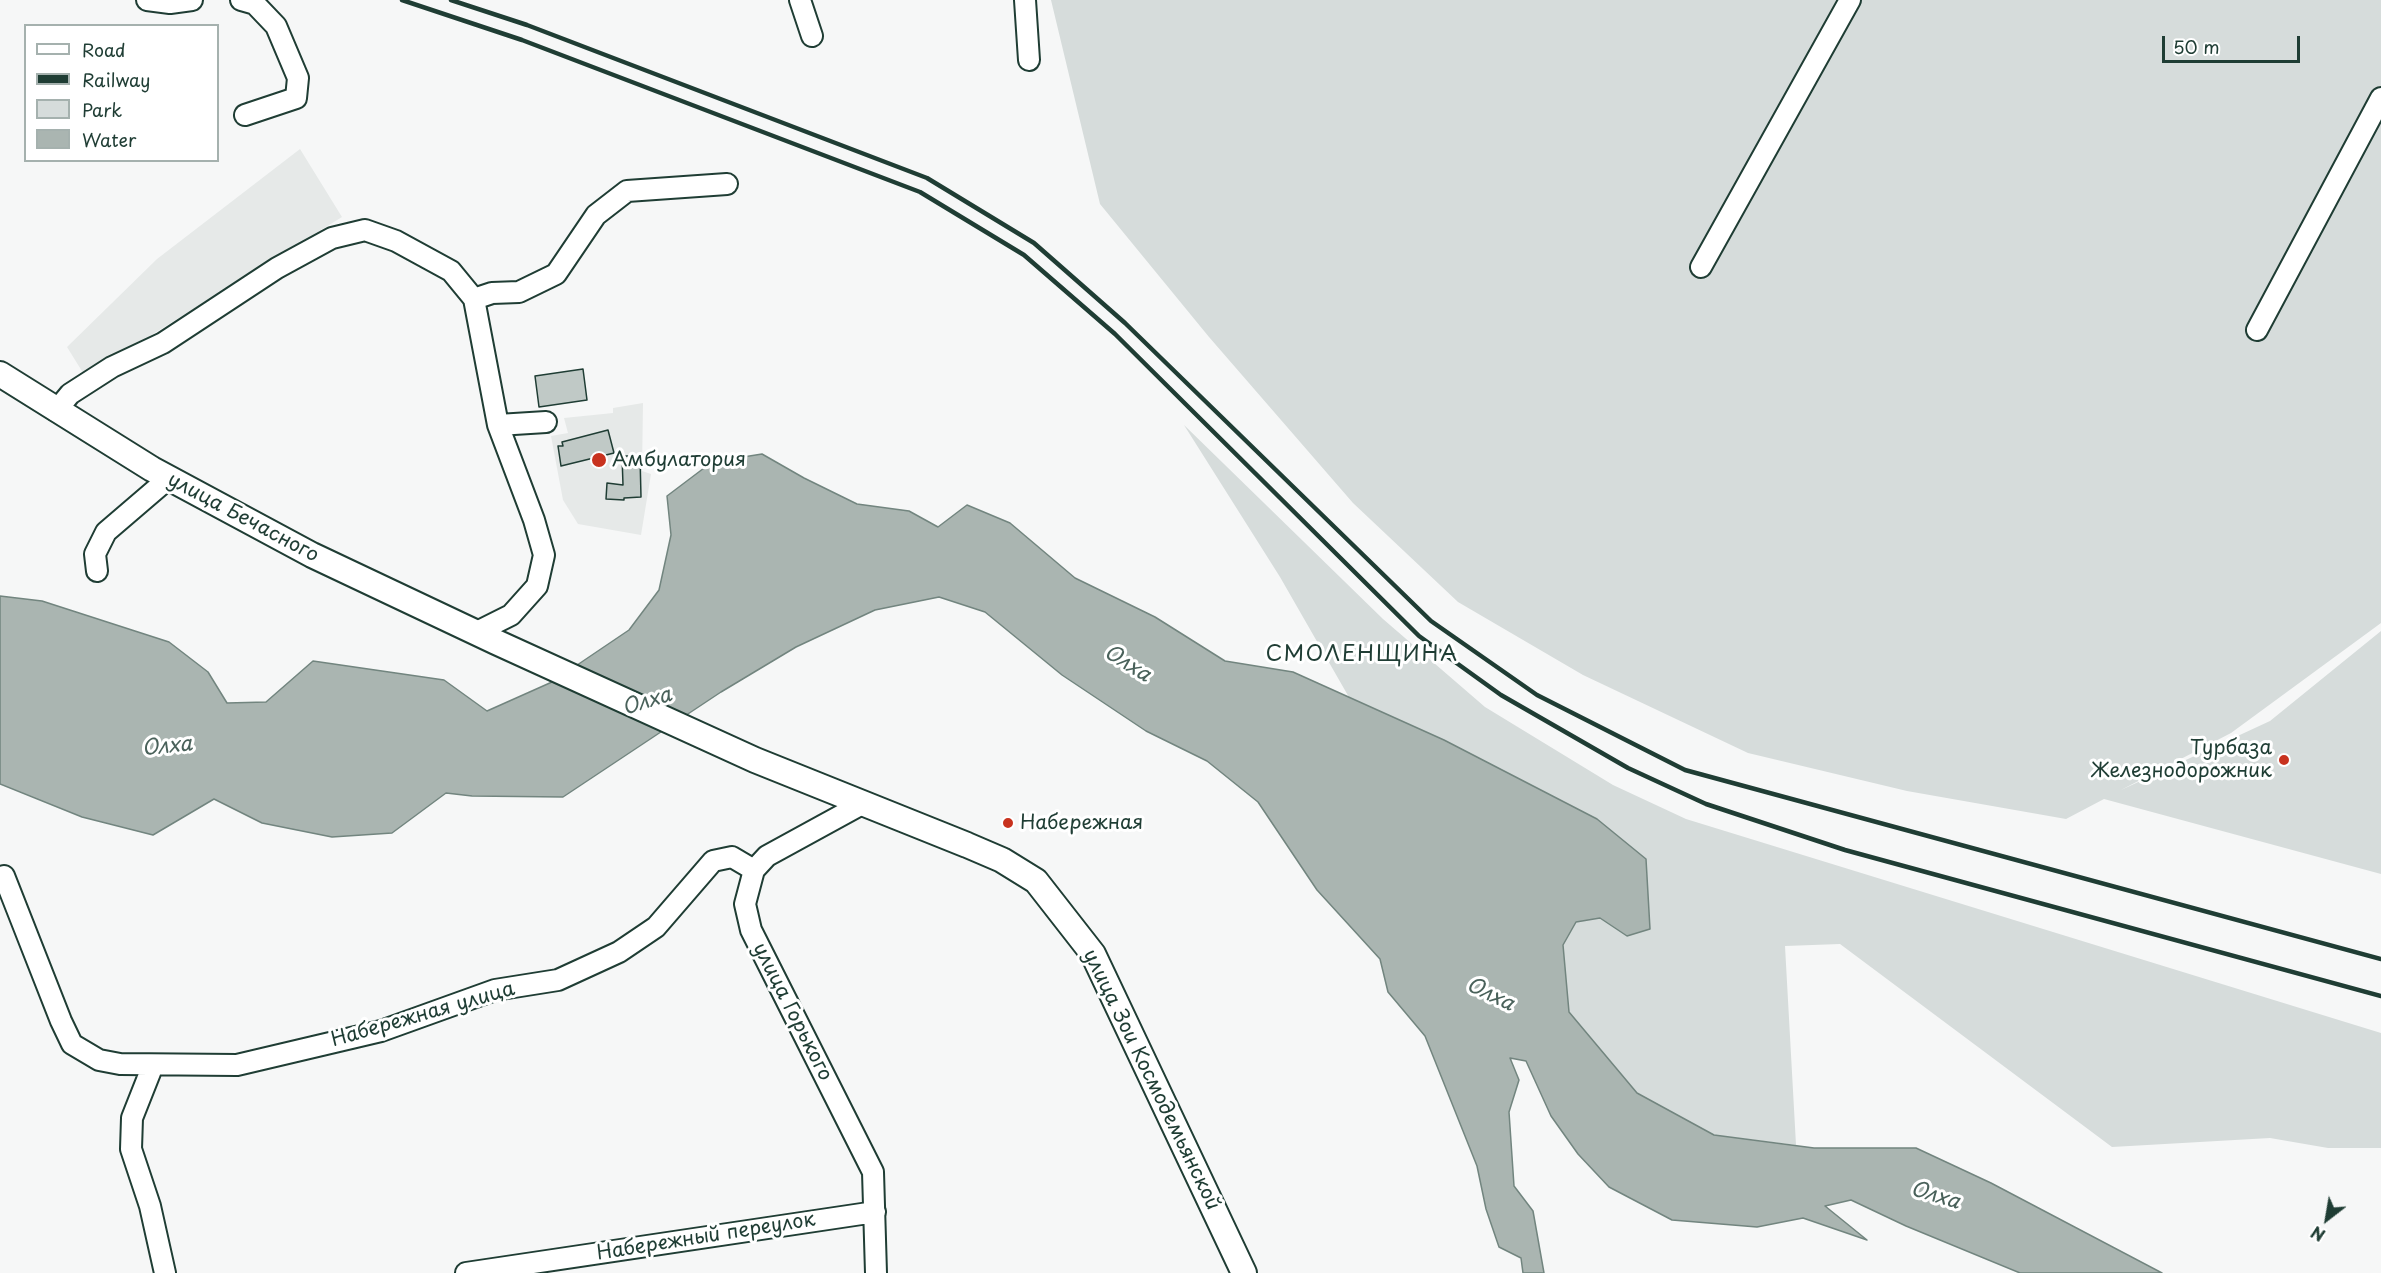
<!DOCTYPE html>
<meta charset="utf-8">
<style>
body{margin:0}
#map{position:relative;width:2381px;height:1273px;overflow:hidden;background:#f6f7f7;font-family:"Playpen Sans",sans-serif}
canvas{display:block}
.legend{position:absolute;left:24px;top:24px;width:195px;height:138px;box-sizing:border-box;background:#fff;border:2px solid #a5b1ae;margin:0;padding:8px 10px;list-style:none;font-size:18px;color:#1f3d34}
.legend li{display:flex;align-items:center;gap:12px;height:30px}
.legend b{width:30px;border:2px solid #a5b1ae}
.north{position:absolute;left:2297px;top:1189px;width:60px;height:60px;-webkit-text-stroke:4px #fff;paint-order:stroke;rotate:211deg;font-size:16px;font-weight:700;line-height:24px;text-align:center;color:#1f3d34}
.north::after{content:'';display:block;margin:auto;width:21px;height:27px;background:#1f3d34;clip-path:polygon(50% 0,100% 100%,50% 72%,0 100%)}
.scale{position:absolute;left:2162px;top:36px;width:138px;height:27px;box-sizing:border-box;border:3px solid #1f3d34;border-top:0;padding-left:8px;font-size:18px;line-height:21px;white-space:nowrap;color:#1f3d34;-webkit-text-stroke:4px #fff;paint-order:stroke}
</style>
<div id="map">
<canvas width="2381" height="1273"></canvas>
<ul class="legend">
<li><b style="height:8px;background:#fff"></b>Road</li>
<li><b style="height:8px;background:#1f3d34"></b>Railway</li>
<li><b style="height:16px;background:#d6dcdb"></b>Park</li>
<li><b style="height:16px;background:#aab5b1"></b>Water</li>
</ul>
<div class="north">N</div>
<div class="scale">50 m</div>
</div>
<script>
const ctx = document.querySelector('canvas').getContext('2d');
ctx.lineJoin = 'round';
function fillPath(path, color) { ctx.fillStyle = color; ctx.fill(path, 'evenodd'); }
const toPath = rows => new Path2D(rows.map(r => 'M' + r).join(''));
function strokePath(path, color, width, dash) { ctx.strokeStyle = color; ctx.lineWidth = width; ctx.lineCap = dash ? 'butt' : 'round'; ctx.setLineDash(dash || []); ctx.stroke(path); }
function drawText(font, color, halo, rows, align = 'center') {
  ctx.font = font + ' "Playpen Sans",sans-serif'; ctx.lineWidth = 6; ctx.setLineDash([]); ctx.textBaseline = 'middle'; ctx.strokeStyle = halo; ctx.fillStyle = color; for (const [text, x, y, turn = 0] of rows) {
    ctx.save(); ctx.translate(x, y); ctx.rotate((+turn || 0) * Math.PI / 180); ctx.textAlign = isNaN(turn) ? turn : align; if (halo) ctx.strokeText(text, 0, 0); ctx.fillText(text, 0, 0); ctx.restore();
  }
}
const built = toPath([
 [300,149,342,217,85,376,67,347,157,259],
 [643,403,642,471,651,474,641,535,578,524,563,500,551,436,568,433,564,418,613,413,613,408]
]);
const green = toPath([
 [1051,0,2381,0,2381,623,2231,733,2121,790,2270,721,2381,631,2381,874,2104,799,2066,819,1907,791,1748,753,1583,675,1458,602,1353,503,1209,337,1100,204],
 [1184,425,1383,619,1485,707,1613,785,1686,819,2381,1033,2381,1148,2328,1148,2270,1138,2112,1147,1840,944,1785,946,1796,1145,1714,1135,1637,1093,1569,1012,1563,945,1576,922,1600,918,1627,936,1650,929,1646,859,1596,819,1444,740,1350,699,1280,577]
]);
const water = toPath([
 [762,454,804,478,857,504,909,511,938,527,967,505,1010,523,1075,578,1155,617,1225,661,1293,672,1444,740,1597,819,1646,859,1650,929,1627,936,1600,918,1576,922,1563,945,1569,1012,1637,1093,1714,1135,1814,1148,1916,1148,1991,1183,2162,1273,2020,1273,1906,1226,1851,1200,1825,1206,1867,1240,1803,1218,1757,1227,1672,1220,1609,1187,1578,1154,1551,1116,1526,1061,1510,1058,1519,1080,1509,1112,1514,1186,1533,1211,1544,1273,1523,1273,1521,1258,1499,1247,1486,1209,1477,1166,1425,1036,1388,992,1380,959,1317,890,1258,802,1207,761,1146,731,1062,675,985,612,939,597,875,610,796,647,721,692,563,797,472,796,446,793,392,833,332,837,262,823,214,799,153,835,82,817,0,784,0,596,42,601,169,642,208,672,227,703,266,702,313,661,444,680,487,711,552,682,629,630,659,590,671,535,667,496,712,462,762,454]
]);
const building = toPath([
 [583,369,587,400,539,407,535,376,583,369],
 [608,430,614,453,561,466,558,446,563,446,562,442,608,430],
 [622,456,640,456,641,497,624,498,624,500,606,499,607,483,623,485,622,456]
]);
const minor = toPath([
 [147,0,170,3,192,0],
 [241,0,255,4,276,26,298,78,296,98,245,115],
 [800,0,812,36],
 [1025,0,1029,60],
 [1701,267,1850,0],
 [474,299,492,293,519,292,556,274,596,215,627,191,727,184],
 [2257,330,2381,98],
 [56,411,70,394,112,367,163,343,277,268,332,238,365,230,396,241,451,271,474,299,498,425,534,520,544,555,537,586,511,615,475,633],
 [498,425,546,422],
 [97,571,95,554,106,532,169,478],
 [862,804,767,856,754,870,745,904,751,930,873,1172,876,1273],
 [4,876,61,1021,72,1044,99,1060,120,1064,237,1065,381,1031,495,990,558,980,619,952,656,927,713,861,732,857,754,870],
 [153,1065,132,1118,131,1149,150,1206,165,1273],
 [466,1273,875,1212]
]);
const major = toPath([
 [0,374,152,469,312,555,496,642,755,760,967,845,1002,860,1036,881,1093,954,1244,1273]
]);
const rail = toPath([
 [402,0,522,40,920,192,1024,255,1115,334,1419,636,1501,695,1628,768,1706,804,1845,850,2381,996],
 [451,0,527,25,927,178,1034,243,1125,323,1431,621,1537,695,1685,770,2381,959]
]);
const markers = [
 [599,460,8,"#c8321e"],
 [2284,760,6,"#c8321e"],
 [1008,823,6,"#c8321e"]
];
const poiNames = [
 ["Амбулатория",612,460],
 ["Турбаза",2272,748,"right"],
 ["Железнодорожник",2272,771,"right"],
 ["Набережная",1020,823]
];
const streetNames = [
 ["улица Бечасного",243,518,28],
 ["улица Горького",792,1012,63],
 ["Набережная улица",423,1015,-16],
 ["улица Зои Космодемьянской",1151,1080,64],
 ["Набережный переулок",706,1237,-9]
];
const waterNames = [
 ["Олха",1127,664,32],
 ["Олха",647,702,-17],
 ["Олха",167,747,-6],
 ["Олха",1490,995,26],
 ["Олха",1935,1196,17]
];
const quarterNames = [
 ["СМОЛЕНЩИНА",1362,655]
];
fillPath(built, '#e6e9e8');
fillPath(green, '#d6dcdb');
fillPath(water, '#aab5b1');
strokePath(water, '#72857f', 1.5);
fillPath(building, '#c0c9c6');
strokePath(building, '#1f3d34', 1.5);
strokePath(minor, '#1f3d34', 24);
strokePath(major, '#1f3d34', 28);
strokePath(minor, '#fff', 20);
strokePath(major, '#fff', 24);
strokePath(rail, '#1f3d34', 4.5);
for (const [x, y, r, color] of markers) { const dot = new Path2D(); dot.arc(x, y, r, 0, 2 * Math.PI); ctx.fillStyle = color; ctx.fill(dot); strokePath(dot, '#fff', 2); }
drawText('20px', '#1f3d34', '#fff', poiNames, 'left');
drawText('20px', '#1f3d34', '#fff', streetNames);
drawText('italic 21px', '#49615a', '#fff', waterNames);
ctx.letterSpacing = '1.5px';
drawText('22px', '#1f3d34', '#fff', quarterNames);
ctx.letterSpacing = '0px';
</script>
